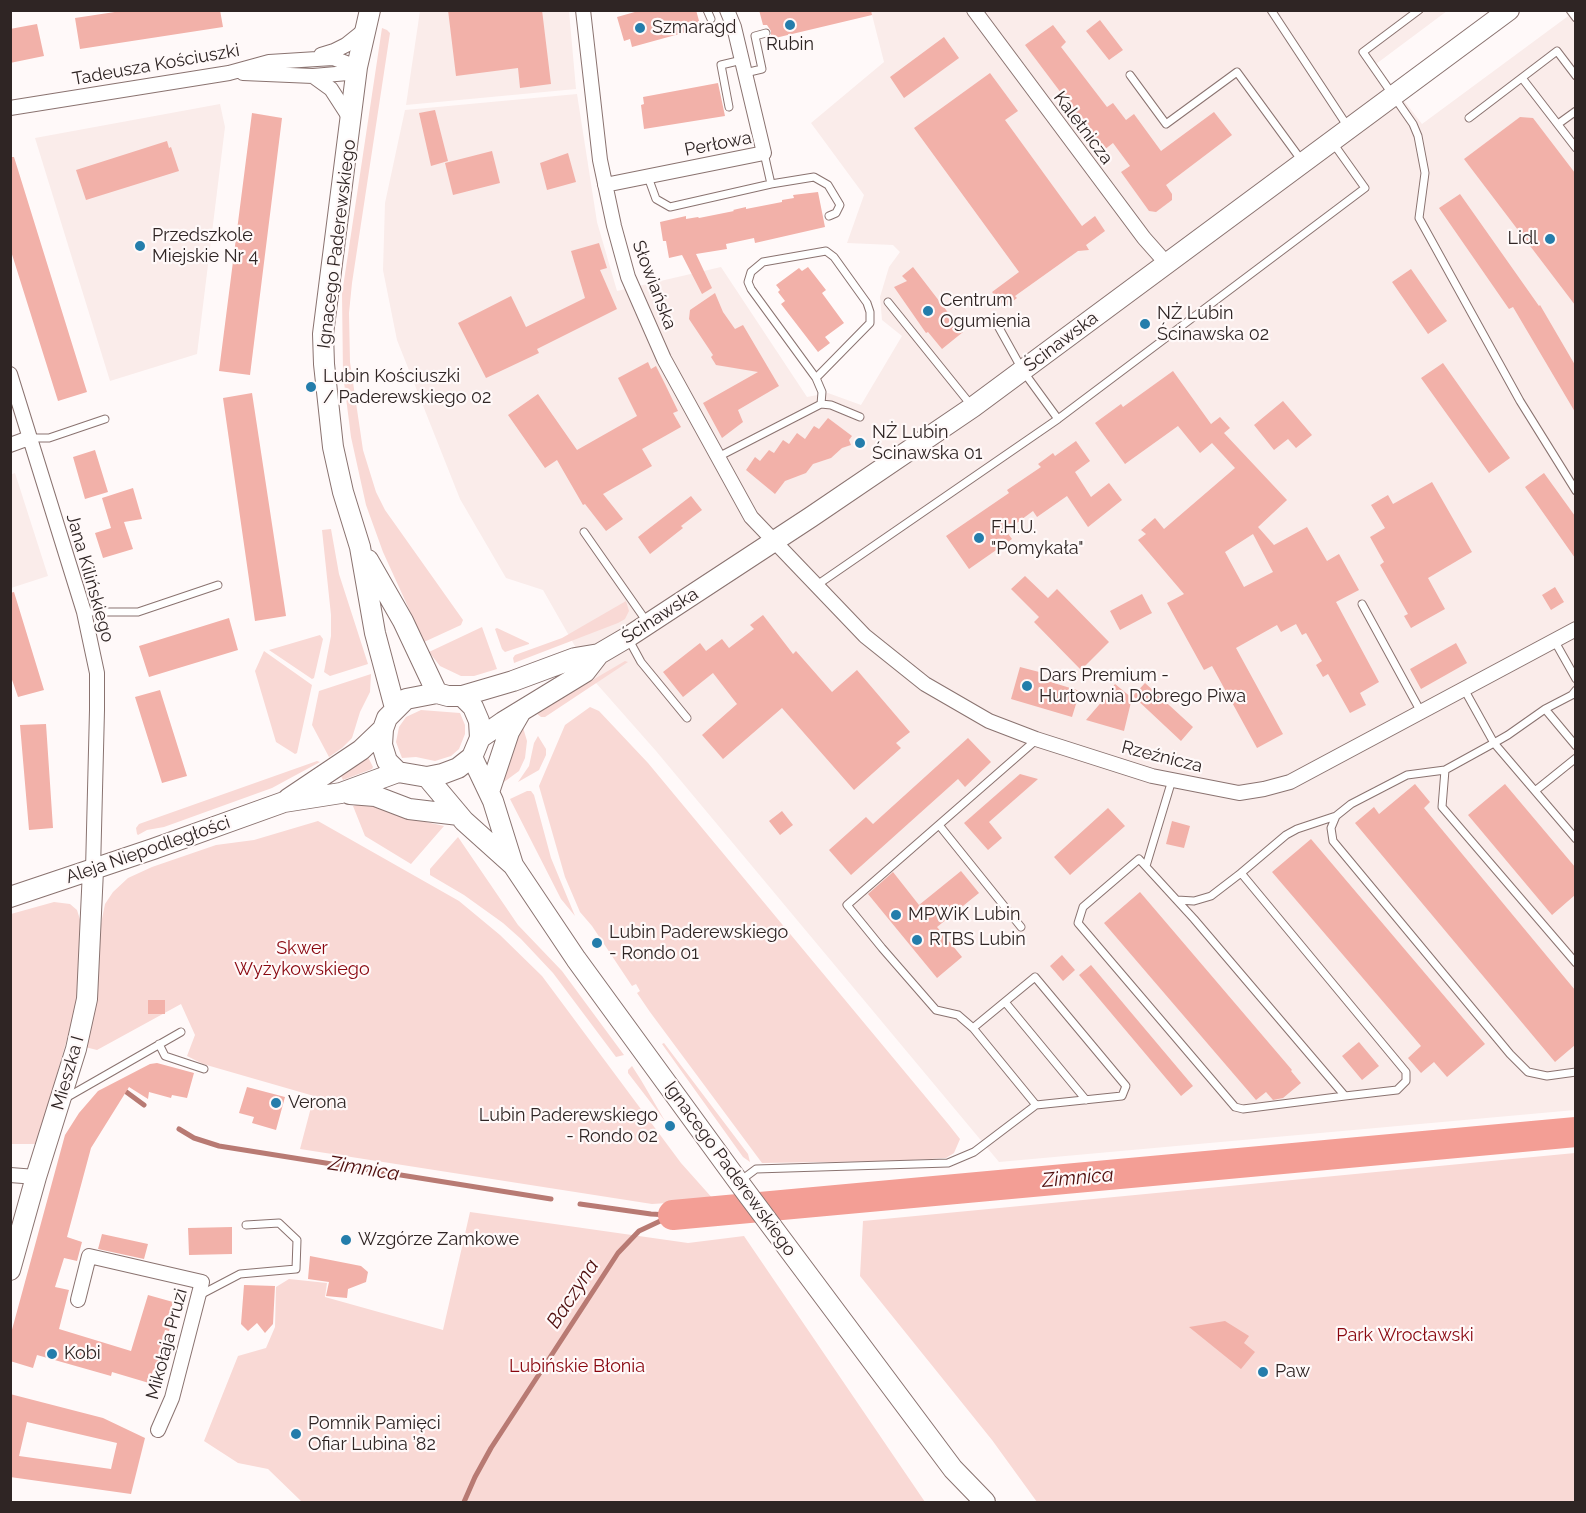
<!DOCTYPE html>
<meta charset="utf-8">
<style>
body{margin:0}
#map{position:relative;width:1586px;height:1513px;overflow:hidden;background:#fff9f9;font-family:Raleway,sans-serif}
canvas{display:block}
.frame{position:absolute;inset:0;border:12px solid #2f2524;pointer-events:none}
</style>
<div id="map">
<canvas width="1586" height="1513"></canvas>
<div class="frame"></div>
</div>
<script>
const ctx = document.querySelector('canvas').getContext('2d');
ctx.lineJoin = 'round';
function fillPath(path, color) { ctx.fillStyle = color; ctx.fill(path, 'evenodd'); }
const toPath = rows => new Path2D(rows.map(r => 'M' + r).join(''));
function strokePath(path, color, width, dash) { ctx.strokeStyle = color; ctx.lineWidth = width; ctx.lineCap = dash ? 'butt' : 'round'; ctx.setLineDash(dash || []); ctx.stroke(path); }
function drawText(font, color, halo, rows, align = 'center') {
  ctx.font = font + ' Raleway,sans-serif'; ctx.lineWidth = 4.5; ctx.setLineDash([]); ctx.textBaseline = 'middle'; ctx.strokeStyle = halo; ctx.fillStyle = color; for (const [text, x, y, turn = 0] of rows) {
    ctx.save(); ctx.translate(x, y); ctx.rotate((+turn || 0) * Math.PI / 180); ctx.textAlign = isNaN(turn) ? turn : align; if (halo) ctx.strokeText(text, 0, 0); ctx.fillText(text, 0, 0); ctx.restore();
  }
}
const built = toPath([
 [420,11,569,11,576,89,406,105],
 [871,11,1447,11,1376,64,1422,124,1575,11,1575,1110,999,1162,656,751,596,683,543,590,506,578,460,499,397,340,383,270,385,203,405,110,577,94,597,222,617,291,721,267,807,397,828,393,861,405,902,336,882,320,880,297,889,267,900,252,893,245,847,243,864,195,811,123,884,62],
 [220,104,225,127,197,354,110,381,35,138],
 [15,473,48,576,11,588,10,475]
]);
const green = toPath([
 [382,28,387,30,390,33,352,283,349,313,350,362,363,450,376,492,385,510,463,620,461,625,424,642,383,552,366,505,351,437,343,374,342,294],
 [331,529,339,574,368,664,330,676,324,672,331,636,331,615,322,530],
 [626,601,629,611,625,619,618,623,514,663,513,658,515,655,562,638],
 [482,627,497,669,474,676,461,676,440,666,429,652],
 [497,628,529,643,529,644,505,652,502,649,495,629],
 [320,635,323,639,314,678,312,679,269,650],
 [264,651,312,685,297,753,295,754,276,742,255,671],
 [625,661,628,662,545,717,541,717,536,713],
 [371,674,370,692,360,712,352,738,342,748,329,757,312,725,319,691],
 [590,707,599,711,648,763,949,1125,960,1139,954,1153,946,1158,895,1161,762,1163,650,1012,637,993,640,991,636,984,632,986,592,926,580,912,565,877,539,786,565,725],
 [421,710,460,713,465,725,465,734,459,749,451,756,435,761,416,757,402,758,396,742,399,727,406,717],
 [522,724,527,741,525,758,519,771,504,782,504,774],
 [538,736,546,749,546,755,539,770,518,782,529,766,534,743],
 [368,757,373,767,372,769,343,780,340,774],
 [317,761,320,762,272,788,164,827,147,830,138,835,137,834,136,828,139,824],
 [527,791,531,791,534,795,551,858,575,916,561,899,510,799],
 [365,803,404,817,444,826,411,864,365,836,353,806],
 [318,821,459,901,500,935,542,976,681,1163,714,1200,652,1204,300,1149,314,1096,203,1064,187,1056,195,1035,181,1004,97,1050,85,1047,96,999,100,929,105,904,113,892,128,878,152,867,216,845,254,840],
 [458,837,518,925,562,971,624,1055,616,1057,553,973,521,939,503,923,464,895,430,875,430,869],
 [54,902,70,904,77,910,82,926,77,1004,37,1144,11,1144,11,914],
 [664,1043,748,1154,750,1162,743,1157,662,1044],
 [632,1066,641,1080,665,1121,628,1073,628,1070],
 [1575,1153,1575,1502,1037,1502,992,1440,860,1276,863,1221],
 [470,1212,688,1243,744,1236,925,1502,302,1502,268,1469,238,1463,204,1441,238,1356,266,1348,275,1327,276,1287,289,1279,327,1283,325,1297,443,1330]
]);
const stream = toPath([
 [121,1088,144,1105],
 [179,1129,194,1138,219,1146,551,1199],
 [580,1204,651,1214,669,1215],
 [464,1502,475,1477,491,1448,618,1253,639,1231,673,1215]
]);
const river = toPath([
 [673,1215,1576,1132]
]);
const building = toPath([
 [128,10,220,10,223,27,80,49,75,18],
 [448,10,542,10,551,84,520,88,518,68,456,76],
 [642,10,696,10,701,28,632,47,630,39,624,41,617,17],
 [759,10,871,10,872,15,771,39,771,31,767,25,763,25],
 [1100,20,1123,50,1109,60,1086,31],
 [37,24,44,56,10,63,10,29],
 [1053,25,1066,42,1061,47,1107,107,1113,103,1126,120,1134,114,1161,151,1214,112,1232,135,1166,185,1172,194,1172,200,1156,212,1149,211,1121,172,1130,166,1113,143,1104,150,1025,45],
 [944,37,959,58,904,98,890,77],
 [990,73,1018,111,1005,120,1082,226,1095,216,1105,231,1086,245,1089,250,1078,251,1015,296,1017,298,1005,307,992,292,1019,272,914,128],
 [718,83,725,116,644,129,641,105,644,104,643,97],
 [435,110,448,161,431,166,419,113],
 [252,113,282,118,250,375,219,371],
 [1520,117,1533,118,1575,173,1575,305,1464,159],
 [167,141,169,148,171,147,179,171,86,200,76,170],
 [492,151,500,183,453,195,445,163],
 [568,153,576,182,547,190,540,163],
 [10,157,14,157,87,392,58,401,10,248],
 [818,192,825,227,755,243,754,238,726,244,727,249,696,254,712,288,702,294,682,255,669,258,666,241,663,241,660,222,686,216,686,219,698,217,699,218,734,211,733,210,746,207,746,209,782,202,782,200,794,198,793,195],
 [1460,194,1539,306,1540,305,1575,365,1575,412,1513,307,1509,309,1439,208],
 [599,243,607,268,600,270,617,309,537,349,539,353,486,378,458,323,511,296,526,327,585,298,571,251],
 [808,267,826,290,822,293,844,323,825,337,830,343,818,352,781,304,785,301,778,292,780,290,776,285,799,268,802,271],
 [913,267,963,332,942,349,928,332,926,333,894,287,907,281,902,276],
 [1411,269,1447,321,1428,334,1392,282],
 [715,293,723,312,735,329,743,325,779,386,738,410,743,422,722,438,703,403,758,372,716,365,711,357,713,355,689,319,690,310],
 [648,362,651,369,656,366,665,384,678,411,673,413,681,427,642,449,652,466,603,494,623,519,606,531,585,504,583,505,557,460,545,468,508,415,538,394,577,450,637,416,618,378],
 [1443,363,1510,458,1489,473,1421,378],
 [1173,371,1211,424,1220,417,1230,428,1224,433,1287,500,1258,527,1274,545,1307,527,1327,561,1339,554,1359,590,1336,602,1379,682,1360,693,1366,705,1350,713,1328,674,1323,677,1316,665,1322,661,1306,633,1302,635,1296,624,1281,632,1277,625,1236,648,1283,734,1257,748,1212,666,1204,670,1167,603,1184,594,1138,540,1146,534,1141,530,1155,518,1164,529,1235,468,1212,443,1200,453,1178,426,1125,464,1095,423,1121,404,1123,407],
 [1253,534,1273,572,1244,587,1225,552],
 [252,393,286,616,255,621,223,398],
 [1283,401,1312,435,1296,448,1288,439,1274,450,1254,425],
 [828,418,852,436,849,440,851,445,842,448,831,458,813,464,806,473,785,481,775,494,746,470,755,457,760,461,769,450,774,453,783,440,789,444,797,433,805,439,814,426,819,429],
 [1076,441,1090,461,1075,472,1091,497,1109,483,1122,500,1088,527,1067,496,1037,517,1033,511,1006,531,1012,539,969,569,946,536,1009,493,1007,490,1041,467,1038,464,1053,453,1055,456],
 [95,450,108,492,85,499,73,457],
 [1544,473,1575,516,1575,558,1525,487],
 [1432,482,1472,552,1428,578,1445,609,1411,628,1404,616,1408,614,1380,565,1384,562,1370,537,1385,528,1371,505,1388,495,1393,504],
 [133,488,142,519,124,522,133,549,103,558,95,533,111,528,102,498],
 [691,496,702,510,681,526,683,528,650,554,638,537],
 [1025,576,1048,598,1057,589,1109,642,1081,670,1034,622,1039,617,1011,589],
 [1555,587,1564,602,1551,610,1542,595],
 [14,592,44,690,18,697,10,674,10,593],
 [1142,594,1152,613,1120,630,1110,611],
 [763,615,793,654,796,651,832,692,857,670,910,732,896,743,901,748,854,790,782,708,723,759,702,735,737,704,713,673,683,697,663,672,700,643,706,651,722,639,729,648,754,629,750,625],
 [229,618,238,650,149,677,139,646],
 [1456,643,1467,663,1421,689,1410,669],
 [1020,667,1043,673,1041,679,1080,691,1072,717,1011,699],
 [1145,683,1193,727,1181,741,1133,696],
 [1115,684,1132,698,1124,731,1086,720,1104,699,1112,701,1106,695],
 [160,690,187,776,162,783,135,697],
 [46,724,53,828,29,830,20,725],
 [968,738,991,762,965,787,958,779,851,875,829,850,866,817,873,824],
 [1020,774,1038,779,989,822,1002,838,988,850,964,823],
 [1415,784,1430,802,1424,808,1575,990,1575,1045,1555,1062,1355,823,1374,807,1379,814],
 [1505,784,1575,867,1575,895,1552,915,1468,815],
 [1108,808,1125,826,1070,875,1054,857],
 [782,811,793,825,780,835,769,821],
 [1172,821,1190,826,1184,848,1166,844],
 [1311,839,1485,1044,1447,1077,1434,1062,1421,1073,1408,1058,1421,1046,1272,872],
 [961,871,979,893,937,927,962,957,937,978,868,894,893,872,919,905],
 [1140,892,1292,1070,1291,1071,1301,1083,1283,1098,1273,1100,1266,1092,1256,1100,1104,923],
 [1062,955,1075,970,1063,981,1050,966],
 [1091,965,1193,1086,1181,1096,1079,975],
 [148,1000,165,1000,165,1014,148,1014],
 [1359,1042,1379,1066,1362,1080,1342,1056],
 [157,1063,194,1073,187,1098,172,1095,171,1098,149,1092,148,1099,129,1087,91,1148,67,1237,82,1242,77,1261,64,1258,55,1287,69,1290,59,1329,131,1351,148,1295,173,1302,169,1316,173,1317,169,1331,165,1330,158,1356,160,1357,156,1371,153,1370,149,1383,112,1372,111,1376,37,1355,33,1368,10,1361,10,1337,65,1135,79,1113,98,1091,150,1064],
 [247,1087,285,1097,276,1130,252,1123,254,1117,239,1113],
 [232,1227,232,1254,189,1255,188,1228],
 [102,1234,148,1244,144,1259,98,1249],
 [310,1256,361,1266,368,1272,366,1282,348,1289,347,1298,326,1296,329,1282,308,1279],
 [244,1285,275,1286,273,1324,265,1333,257,1323,248,1331,241,1324],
 [1225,1321,1249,1336,1244,1343,1255,1352,1241,1369,1189,1327],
 [10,1394,103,1418,145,1438,131,1494,10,1477],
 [27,1422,117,1443,111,1469,19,1456]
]);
const lane = toPath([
 [707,10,711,19],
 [1271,10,1348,127],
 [1419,10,1363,52,1413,124,1418,136,1425,173,1419,218,1520,401,1576,491],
 [1570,10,1576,18],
 [745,73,762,69,755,36,766,33],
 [1130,75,1166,124,1237,72,1302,161],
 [1522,78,1576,148],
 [729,107,721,65,742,60],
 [1469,118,1557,51,1576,76],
 [1558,124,1576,111],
 [764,153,771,184],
 [648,177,656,199,670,207,771,184,814,177,828,185,840,205,836,213,829,216],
 [888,302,971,405],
 [998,326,1023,371,1058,419],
 [816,378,870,323,870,312,867,303,834,257,826,251,763,262,751,272,748,282,751,289,816,378,822,392,821,404],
 [30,438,49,438,105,419],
 [718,457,821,404,831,405,860,417],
 [584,532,647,622],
 [817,585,1058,419,1365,188,1333,143],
 [1362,604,1421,712],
 [84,612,138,612,218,585],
 [629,640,641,662,687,718],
 [1554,640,1576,679],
 [1464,689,1494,743,1445,770,1407,775,1351,804,1336,816,1331,828,1333,841,1510,1054,1528,1072,1547,1076,1576,1072],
 [1545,709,1572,695,1576,690],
 [1576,746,1545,709,1508,735,1494,743,1576,839],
 [1445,770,1442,807,1576,963],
 [1535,791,1576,758],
 [1336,816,1297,829,1286,835,1241,873,1406,1072,1406,1081,1397,1090,1345,1096,1194,919,1139,859,1083,907,1078,923,1235,1107,1243,1109,1345,1096],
 [939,825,1021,927],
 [1146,866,1172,780],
 [1177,900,1194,901,1211,896,1241,873],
 [1005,1002,1086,1100],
 [973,1028,1035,977,1126,1086,1122,1096,1036,1105],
 [159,1044,165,1056,204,1069],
 [64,1099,181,1032],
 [740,1181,756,1169,948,1163,974,1152,1036,1105,973,1028,958,1015,936,1010,882,948,847,905,1036,740],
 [200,1295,240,1274,296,1269,297,1240,279,1223,246,1225]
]);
const street = toPath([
 [583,10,600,160,614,226,628,277,664,359,751,517,865,636,925,684,989,721,1036,739,1152,776,1239,793,1264,789,1290,782,1576,629],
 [974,10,1144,238,1167,264],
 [321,55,334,51,346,45,366,29],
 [243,73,313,76,348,73,357,67],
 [313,76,331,89,351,120],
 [10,108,229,73,269,62,333,58,357,67],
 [605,185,764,153,734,27,727,10],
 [10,374,84,612,97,673,97,710,93,870],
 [10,445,29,438],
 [10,1175,36,1177],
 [78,1300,89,1256,202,1282,172,1398,158,1430]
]);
const secondary = toPath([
 [370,10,357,67,323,334,324,364,333,447,343,492,360,547,375,633,395,708],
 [368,560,403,621,437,693],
 [462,696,473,707,479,721,480,738,472,757,458,768,442,774,427,777,398,772,387,761,382,745,383,729,387,718,406,699,437,693,448,696,462,696,513,681,575,658,599,654,628,637,811,517,973,407,1509,10],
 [480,738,503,722,585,672,599,654],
 [472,757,493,801,513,865],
 [427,777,464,821,513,865,576,959,743,1188,953,1469,985,1502],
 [489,792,509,732,520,713],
 [350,794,375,796,409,809,459,815],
 [288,799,361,750,383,729],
 [10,897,153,849,284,802,341,793,398,772],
 [10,1270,36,1177,76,1049,87,999,93,870]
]);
const markers = [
 [790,25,6,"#247dab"],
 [640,28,6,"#247dab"],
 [1550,239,6,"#247dab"],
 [140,246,6,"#247dab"],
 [928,311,6,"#247dab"],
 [1145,324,6,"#247dab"],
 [311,387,6,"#247dab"],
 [860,443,6,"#247dab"],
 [979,538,6,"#247dab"],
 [1027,686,6,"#247dab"],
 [896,915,6,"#247dab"],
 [917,940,6,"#247dab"],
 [597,943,6,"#247dab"],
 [276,1103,6,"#247dab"],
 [670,1126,6,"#247dab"],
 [346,1240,6,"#247dab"],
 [52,1354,6,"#247dab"],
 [1263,1372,6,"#247dab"],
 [296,1434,6,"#247dab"]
];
const poiNames = [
 ["Szmaragd",652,28],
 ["Rubin",790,45,"center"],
 ["Przedszkole",152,236],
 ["Miejskie Nr 4",152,257],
 ["Lidl",1538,239,"right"],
 ["Centrum",940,301],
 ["Ogumienia",940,322],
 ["NŻ Lubin",1157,314],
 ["Ścinawska 02",1157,335],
 ["Lubin Kościuszki",323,377],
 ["/ Paderewskiego 02",323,398],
 ["NŻ Lubin",872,433],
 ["Ścinawska 01",872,454],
 ["F.H.U.",991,528],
 ["\"Pomykała\"",991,549],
 ["Dars Premium -",1039,676],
 ["Hurtownia Dobrego Piwa",1039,697],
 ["MPWiK Lubin",908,915],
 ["Lubin Paderewskiego",609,933],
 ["- Rondo 01",609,954],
 ["RTBS Lubin",929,940],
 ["Verona",288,1103],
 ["Lubin Paderewskiego",658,1116,"right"],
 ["- Rondo 02",658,1137,"right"],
 ["Wzgórze Zamkowe",358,1240],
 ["Kobi",64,1354],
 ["Paw",1275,1372],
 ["Pomnik Pamięci",308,1424],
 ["Ofiar Lubina ’82",308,1445]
];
const streetNames = [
 ["Tadeusza Kościuszki",156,65,-10],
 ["Kaletnicza",1083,128,53],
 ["Perłowa",718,144,-11],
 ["Ignacego Paderewskiego",337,244,-83],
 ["Słowiańska",654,285,69],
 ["Ścinawska",1061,342,-37],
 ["Jana Kilińskiego",90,578,74],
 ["Ścinawska",660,616,-33],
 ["Rzeźnicza",1162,757,14],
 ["Aleja Niepodległości",148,850,-19],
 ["Mieszka I",68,1073,-74],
 ["Ignacego Paderewskiego",730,1169,54],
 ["Mikołaja Pruzi",167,1344,-75]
];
const parkNames = [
 ["Skwer",302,949],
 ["Wyżykowskiego",302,970],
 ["Park Wrocławski",1405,1336],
 ["Lubińskie Błonia",577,1367]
];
const waterNames = [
 ["Zimnica",364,1169,9],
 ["Zimnica",1078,1178,-5],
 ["Baczyna",573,1294,-57]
];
fillPath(built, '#faecea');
fillPath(green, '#f9d9d5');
strokePath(stream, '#b87a73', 5);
strokePath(river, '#f39e95', 30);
fillPath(building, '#f2b1a9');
strokePath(lane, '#8a7370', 9);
strokePath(street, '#8a7370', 16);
strokePath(secondary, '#8a7370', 22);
strokePath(lane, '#fff', 7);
strokePath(street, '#fff', 14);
strokePath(secondary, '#fff', 20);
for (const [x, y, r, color] of markers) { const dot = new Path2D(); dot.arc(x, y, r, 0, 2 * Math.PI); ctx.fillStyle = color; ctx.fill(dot); strokePath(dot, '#fff9f9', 2); }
drawText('18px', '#2f2524', '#fff9f9', poiNames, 'left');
drawText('18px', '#2f2524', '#fff9f9', streetNames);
drawText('18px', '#89060e', '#fff9f9', parkNames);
drawText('italic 20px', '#4e0d0c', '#fff9f9', waterNames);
</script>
